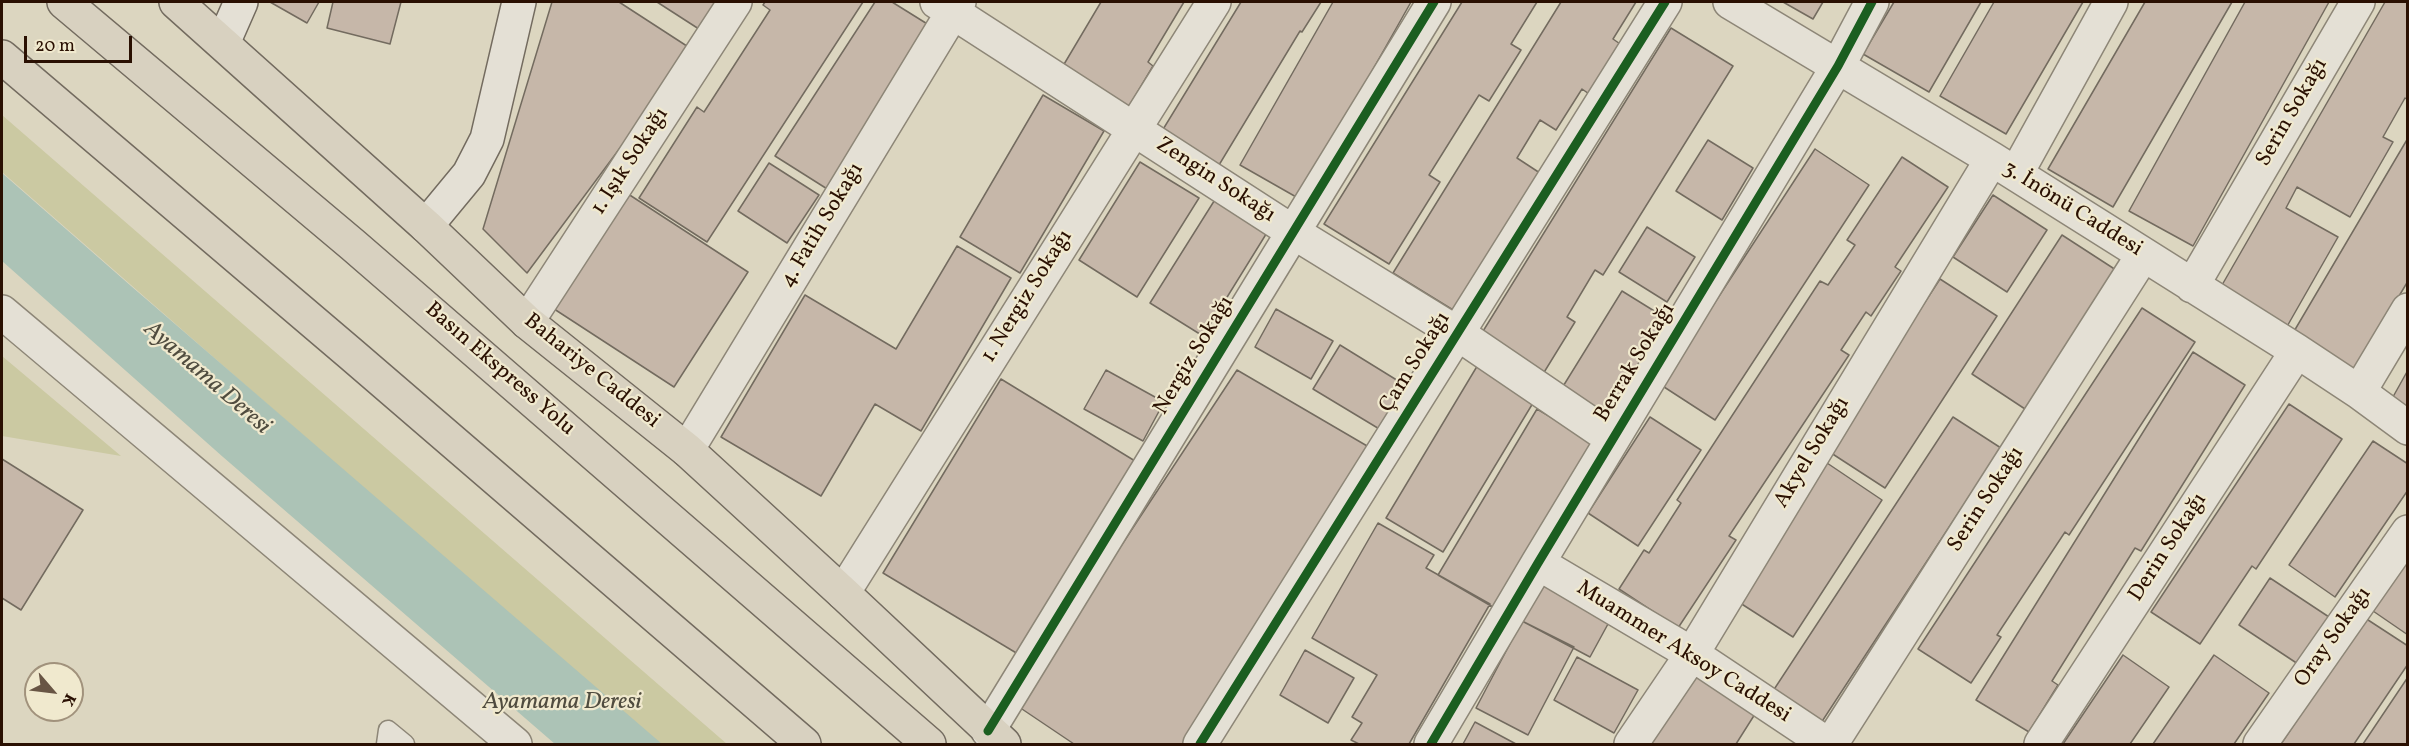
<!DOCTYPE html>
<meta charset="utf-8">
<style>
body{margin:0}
#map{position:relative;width:2409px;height:746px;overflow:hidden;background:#dcd6c0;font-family:Vollkorn,serif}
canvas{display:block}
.frame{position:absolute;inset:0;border:3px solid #2a1002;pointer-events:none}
.north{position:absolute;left:24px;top:662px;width:60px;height:60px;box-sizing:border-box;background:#f0e9ce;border:2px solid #a1927c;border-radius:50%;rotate:118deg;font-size:16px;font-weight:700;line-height:24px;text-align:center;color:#2a1002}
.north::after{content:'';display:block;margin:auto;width:21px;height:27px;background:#685544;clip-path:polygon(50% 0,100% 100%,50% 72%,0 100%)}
.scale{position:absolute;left:24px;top:36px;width:108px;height:27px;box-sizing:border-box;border:3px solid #2a1002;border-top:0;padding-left:8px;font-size:18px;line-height:21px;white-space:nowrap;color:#2a1002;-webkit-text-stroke:4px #f0e9ce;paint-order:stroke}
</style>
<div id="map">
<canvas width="2409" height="746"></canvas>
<div class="frame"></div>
<div class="north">K</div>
<div class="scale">20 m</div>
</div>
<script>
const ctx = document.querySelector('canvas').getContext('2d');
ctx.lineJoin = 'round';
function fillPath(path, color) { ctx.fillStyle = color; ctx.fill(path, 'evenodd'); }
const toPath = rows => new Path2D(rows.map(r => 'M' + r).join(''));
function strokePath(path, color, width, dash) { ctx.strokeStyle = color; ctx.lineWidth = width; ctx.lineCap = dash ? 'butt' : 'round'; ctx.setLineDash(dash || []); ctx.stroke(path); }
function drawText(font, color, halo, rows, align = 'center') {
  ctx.font = font + ' Vollkorn,serif'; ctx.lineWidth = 4.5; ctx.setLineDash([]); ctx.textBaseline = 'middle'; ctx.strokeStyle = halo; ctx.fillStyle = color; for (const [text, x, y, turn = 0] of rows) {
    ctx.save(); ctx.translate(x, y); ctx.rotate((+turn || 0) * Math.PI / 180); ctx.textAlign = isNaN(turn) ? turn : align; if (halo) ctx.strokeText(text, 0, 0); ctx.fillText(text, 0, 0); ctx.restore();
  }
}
const green = toPath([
 [2,115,727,744,655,744,2,172],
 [2,356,121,456,2,436]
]);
const water = toPath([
 [2,173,131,286,662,744,555,744,223,457,2,261]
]);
const building = toPath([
 [270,2,319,2,307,23,270,2],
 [333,2,401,2,390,44,327,28,333,2],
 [552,2,619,2,693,50,527,273,483,229,552,2],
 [657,2,722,2,702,31,657,2],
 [765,2,863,2,707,242,639,198,697,107,704,112,770,10,763,5,765,2],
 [875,2,892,2,937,30,832,192,775,156,875,2],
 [1101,2,1184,2,1148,62,1153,66,1127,110,1060,71,1101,2],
 [1241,2,1321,2,1302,32,1300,31,1219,165,1162,131,1241,2],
 [1333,2,1411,2,1367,80,1372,84,1305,202,1240,165,1333,2],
 [1462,2,1537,2,1511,44,1521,50,1489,101,1479,95,1429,175,1440,182,1389,264,1324,224,1462,2],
 [1561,2,1636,2,1613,39,1623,46,1592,96,1582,89,1556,130,1540,120,1517,158,1543,175,1458,313,1393,273,1561,2],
 [1783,2,1823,2,1813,19,1783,2],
 [1894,2,1981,2,1929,92,1863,54,1894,2],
 [1994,2,2083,2,2006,134,1940,96,1994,2],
 [2145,2,2232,2,2113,207,2048,169,2145,2],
 [2245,2,2329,2,2193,246,2129,211,2245,2],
 [2385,2,2408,2,2408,100,2405,98,2383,137,2393,142,2350,217,2297,187,2286,208,2338,237,2285,330,2218,292,2385,2],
 [1671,28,1733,66,1603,275,1595,270,1567,317,1575,322,1543,374,1480,336,1671,28],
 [1043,95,1104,131,1020,273,960,237,1043,95],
 [2408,138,2408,281,2355,370,2293,333,2408,138],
 [1708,140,1753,168,1722,220,1676,191,1708,140],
 [1815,149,1869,185,1715,420,1661,385,1815,149],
 [1902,157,1948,187,1895,267,1901,271,1871,316,1866,312,1841,350,1849,355,1729,536,1736,540,1678,628,1619,589,1644,550,1649,553,1681,503,1677,500,1820,281,1828,285,1855,245,1847,240,1902,157],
 [1140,162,1199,198,1137,297,1079,260,1140,162],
 [769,163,819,195,787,243,738,211,769,163],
 [622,190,748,272,674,387,548,305,622,190],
 [1993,195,2047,230,2007,292,1953,257,1993,195],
 [1216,198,1268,231,1203,336,1150,303,1216,198],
 [1647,227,1695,257,1667,302,1619,272,1647,227],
 [2062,235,2116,270,2025,409,1972,374,2062,235],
 [957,246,1011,278,921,431,875,404,821,496,721,437,805,295,896,349,957,246],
 [1940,279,1997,316,1885,488,1828,451,1940,279],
 [1622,291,1672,322,1612,419,1562,388,1622,291],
 [2142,308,2195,342,2069,535,2065,532,1997,635,2001,637,1971,683,1918,649,2142,308],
 [1276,309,1333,341,1311,379,1255,347,1276,309],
 [1340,345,1408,387,1381,430,1313,389,1340,345],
 [2193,352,2245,385,2141,551,2135,548,2052,681,2058,685,2029,732,1976,700,2193,352],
 [1479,363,1536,398,1443,552,1386,518,1479,363],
 [1106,370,1164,402,1143,441,1084,409,1106,370],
 [1237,370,1374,450,1191,744,1074,744,1016,705,1237,370],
 [2408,370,2408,414,2389,404,2408,370],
 [1001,379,1135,461,1018,654,883,573,1001,379],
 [2289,404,2342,439,2256,569,2252,566,2200,644,2151,612,2289,404],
 [1537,409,1598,445,1498,610,1438,575,1537,409],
 [1650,417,1701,450,1638,546,1588,513,1650,417],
 [1953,417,2001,448,1819,726,1771,694,1953,417],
 [2373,441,2408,464,2408,490,2335,597,2289,565,2373,441],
 [2,459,83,510,21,610,2,598,2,459],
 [1827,463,1882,500,1793,637,1737,601,1827,463],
 [1378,523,1434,555,1426,568,1490,604,1409,744,1359,744,1351,740,1362,723,1352,717,1377,675,1312,638,1378,523],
 [2408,560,2408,635,2373,611,2408,560],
 [1547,576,1614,613,1590,657,1522,621,1547,576],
 [2270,578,2329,617,2298,664,2239,625,2270,578],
 [2365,618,2408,646,2408,664,2354,744,2281,744,2365,618],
 [1522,621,1574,647,1528,735,1476,708,1522,621],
 [1305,650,1354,678,1328,723,1280,695,1305,650],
 [2123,655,2169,687,2130,744,2063,744,2123,655],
 [2214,655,2269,693,2234,744,2153,744,2214,655],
 [1577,657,1638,690,1614,733,1554,700,1577,657],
 [1695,675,1755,714,1736,744,1650,744,1695,675],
 [2408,677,2408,744,2363,744,2408,677],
 [1475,722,1516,744,1463,744,1475,722]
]);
const lane = toPath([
 [386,744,388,730,405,744]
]);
const street = toPath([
 [937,2,1293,232,1457,333,1613,439],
 [1730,2,1992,159,2297,351,2359,392,2408,428],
 [2016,174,2111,2],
 [2192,286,2358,2],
 [2,312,515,744],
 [527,322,735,2],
 [2359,392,2408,310],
 [687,450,959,2],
 [1538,563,1692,654,1827,744],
 [843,593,1214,2],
 [988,731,1434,2],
 [1200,744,1665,2],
 [1431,744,1538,563,1838,66,1872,2],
 [1631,744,1692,654,1992,159],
 [1831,744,2143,255],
 [2041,744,2297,351],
 [2260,744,2408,532]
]);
const secondary = toPath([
 [223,43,241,2],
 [426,226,469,174,487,139,519,2]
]);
const primary = toPath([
 [176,2,426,226,527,322,687,450,843,593,1004,744]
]);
const highway = toPath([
 [64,2,353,245,929,744],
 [2,57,351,354,804,744]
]);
const cycleway = toPath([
 [988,731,1434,2],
 [1200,744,1665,2],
 [1431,744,1538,563,1838,66,1872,2]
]);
const streetNames = [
 ["Serin Sokağı",2293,113,-60],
 ["1. Işık Sokağı",631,162,-57],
 ["Zengin Sokağı",1215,181,33],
 ["3. İnönü Caddesi",2072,210,32],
 ["4. Fatih Sokağı",823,226,-59],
 ["1. Nergiz Sokağı",1028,297,-58],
 ["Nergiz Sokağı",1195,356,-59],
 ["Çam Sokağı",1416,363,-58],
 ["Berrak Sokağı",1636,363,-59],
 ["Basın Ekspress Yolu",499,370,41],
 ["Bahariye Caddesi",591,372,39],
 ["Akyel Sokağı",1813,453,-59],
 ["Serin Sokağı",1987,500,-57],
 ["Derin Sokağı",2169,548,-57],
 ["Oray Sokağı",2334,638,-55],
 ["Muammer Aksoy Caddesi",1683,653,32]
];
const waterNames = [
 ["Ayamama Deresi",206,379,41],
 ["Ayamama Deresi",562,704]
];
fillPath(green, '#cbc9a2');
fillPath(water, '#acc3b6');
fillPath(building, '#c6b7a9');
strokePath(building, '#736b5f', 1.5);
strokePath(lane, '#8d8677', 21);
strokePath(street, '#8d8677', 36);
strokePath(secondary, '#736b5f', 36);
strokePath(primary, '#736b5f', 36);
strokePath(highway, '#736b5f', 36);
strokePath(lane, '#e4e0d5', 18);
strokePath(street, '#e4e0d5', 33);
strokePath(secondary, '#e4e0d5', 33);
strokePath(primary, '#d8d1c0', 33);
strokePath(highway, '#d8d1c0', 33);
strokePath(cycleway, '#1b5e20', 9);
drawText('22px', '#2a1002', '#f0e9ce', streetNames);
drawText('italic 24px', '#504c3f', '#f0e9ce', waterNames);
</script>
